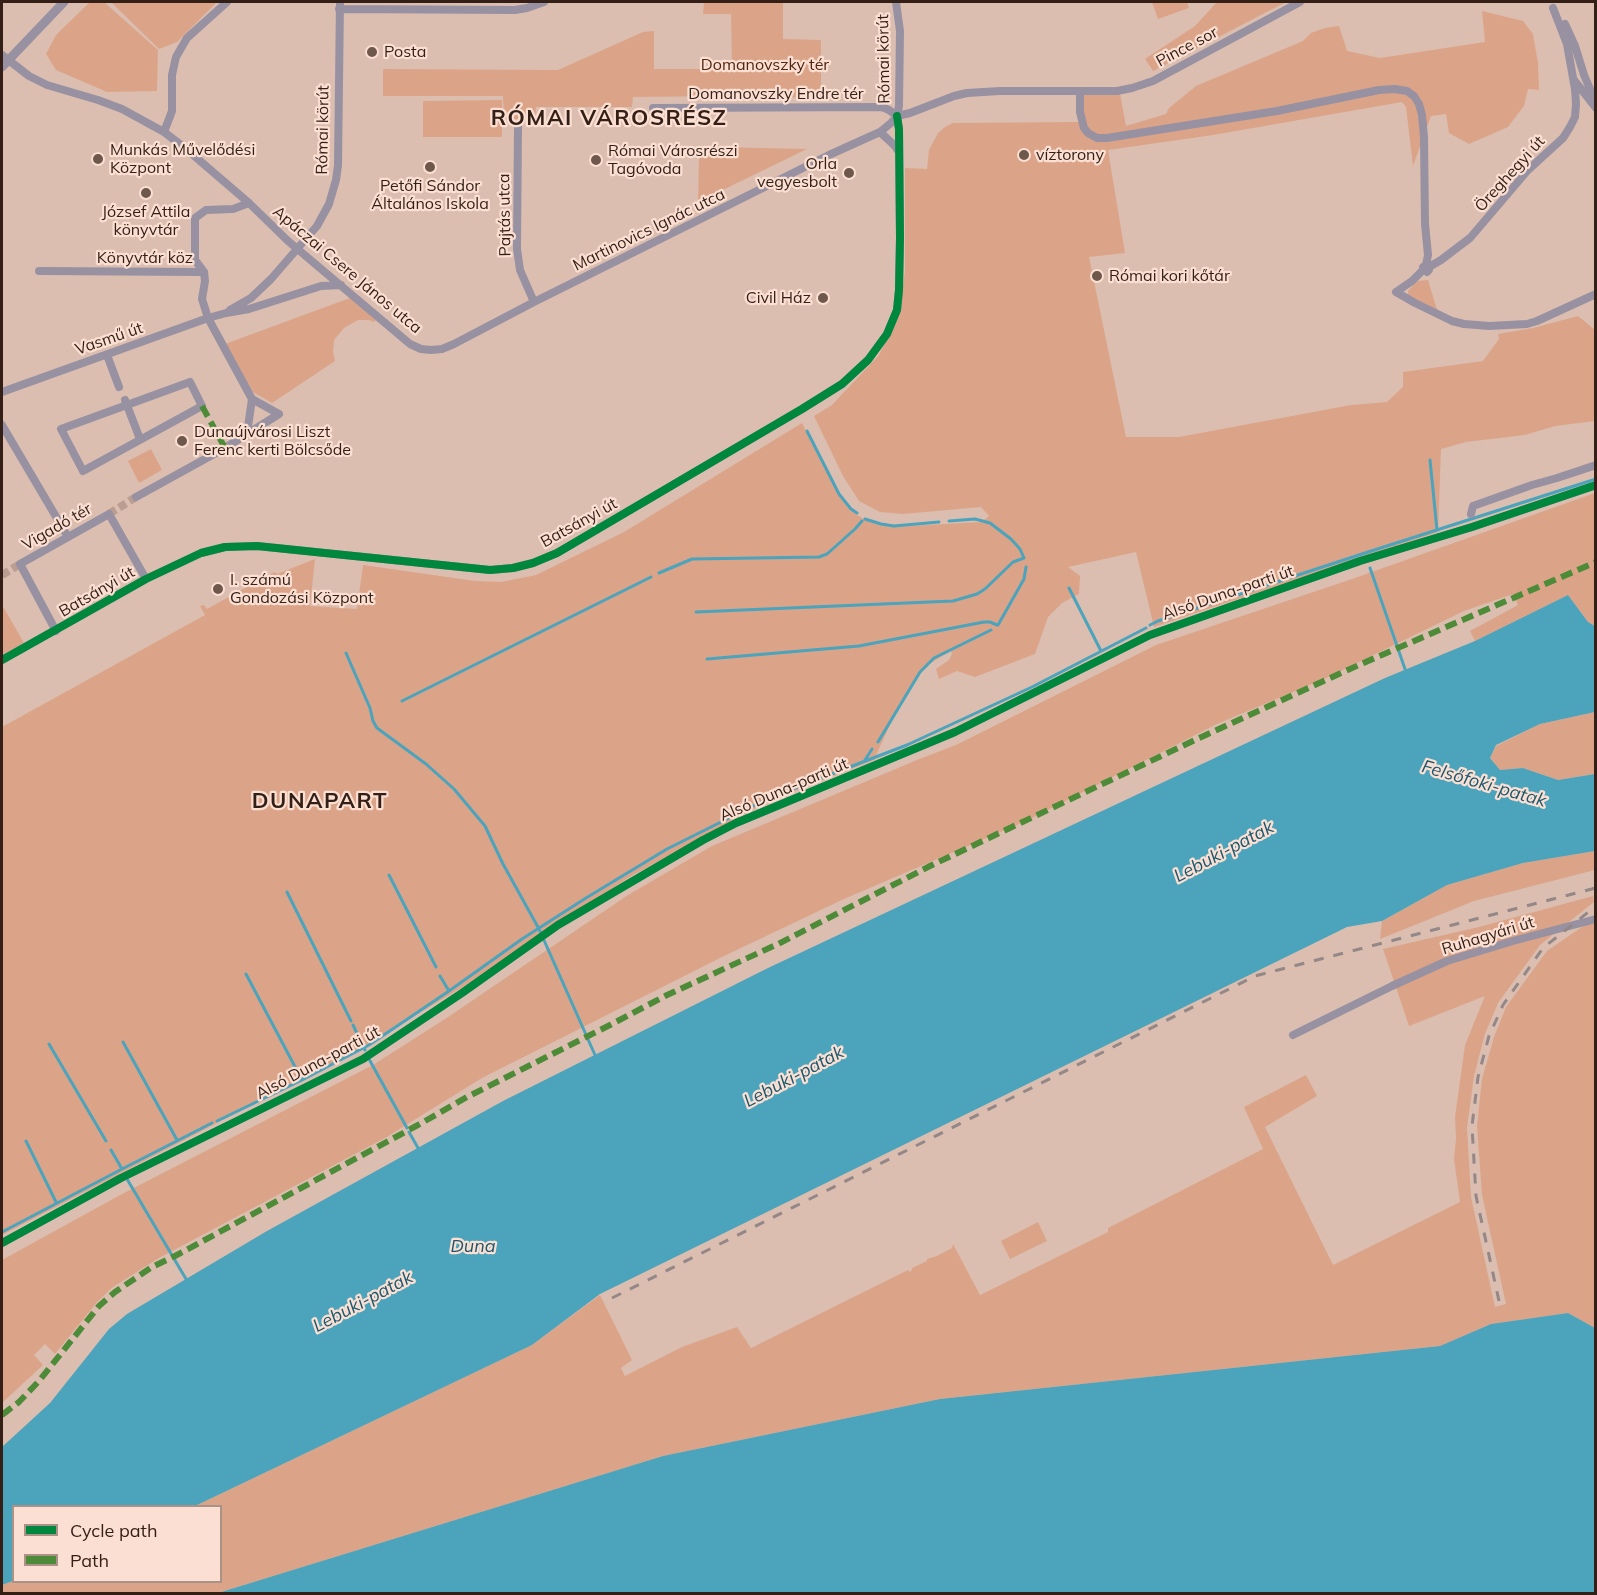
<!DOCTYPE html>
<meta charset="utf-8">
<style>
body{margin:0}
#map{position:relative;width:1597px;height:1595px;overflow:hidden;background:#dbbeb0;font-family:Mulish,sans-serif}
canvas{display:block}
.frame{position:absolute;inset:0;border:3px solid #331f15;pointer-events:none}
.legend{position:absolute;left:12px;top:1505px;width:210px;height:78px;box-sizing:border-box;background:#fbdfd2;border:2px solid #ab9286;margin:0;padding:8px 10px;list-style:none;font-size:18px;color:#331f15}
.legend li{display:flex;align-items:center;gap:12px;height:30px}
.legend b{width:30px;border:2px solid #ab9286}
</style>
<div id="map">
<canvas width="1597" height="1595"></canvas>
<div class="frame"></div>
<ul class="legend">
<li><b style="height:8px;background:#00873e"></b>Cycle path</li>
<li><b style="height:8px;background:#4d8b38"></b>Path</li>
</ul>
</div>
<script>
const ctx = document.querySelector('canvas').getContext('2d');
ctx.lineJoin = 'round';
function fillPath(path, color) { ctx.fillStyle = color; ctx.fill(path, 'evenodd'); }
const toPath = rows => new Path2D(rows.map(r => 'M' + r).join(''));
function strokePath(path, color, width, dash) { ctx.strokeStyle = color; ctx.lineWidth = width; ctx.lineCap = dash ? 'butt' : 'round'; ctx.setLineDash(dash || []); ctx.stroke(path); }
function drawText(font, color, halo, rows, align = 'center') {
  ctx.font = font + ' Mulish,sans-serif'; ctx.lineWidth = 4.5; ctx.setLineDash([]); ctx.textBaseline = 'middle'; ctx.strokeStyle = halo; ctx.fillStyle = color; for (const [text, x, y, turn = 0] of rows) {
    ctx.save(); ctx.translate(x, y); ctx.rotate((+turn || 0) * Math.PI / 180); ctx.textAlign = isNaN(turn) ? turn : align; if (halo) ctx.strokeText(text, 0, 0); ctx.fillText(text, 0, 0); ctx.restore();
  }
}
const green = toPath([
 [90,2,104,2,158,50,157,91,107,92,56,70,46,54,56,35],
 [111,2,217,2,177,42,159,49],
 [704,2,783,2,783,39,821,40,821,98,730,96,633,97,632,107,536,107,535,119,504,119,503,96,383,96,383,69,558,70,643,32,654,31,654,69,732,69,731,14,703,14],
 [1152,2,1187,2,1189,8,1158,19],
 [1217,2,1286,2,1153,71,1145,59,1195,26],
 [1482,11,1523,21,1533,34,1538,63,1539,90,1528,89,1524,106,1508,127,1469,144,1449,133,1446,114,1431,116,1413,166,1406,107,1402,102,1213,135,1108,150,1125,253,1089,257,1126,437,1179,437,1351,405,1387,402,1403,387,1403,372,1483,361,1499,339,1498,334,1533,328,1578,316,1595,330,1595,421,1555,426,1525,435,1466,442,1441,449,1438,532,1154,627,1136,552,1068,567,1080,576,1079,594,1062,603,1048,617,1035,654,975,677,957,671,939,679,936,669,949,660,952,654,951,651,929,664,913,682,888,729,874,760,767,802,633,875,551,927,466,985,359,1049,2,1235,2,727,205,615,200,606,204,605,207,609,261,579,263,581,271,576,270,574,275,572,277,574,315,559,310,606,357,609,363,565,475,581,501,582,536,575,624,532,802,423,839,495,850,510,865,520,876,524,890,527,981,522,989,516,981,507,903,514,880,512,859,501,843,476,814,416,832,405,879,355,898,316,905,272,905,168,927,169,929,150,938,133,945,127,953,123,1082,122,1084,94,1120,94,1126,126,1166,114,1169,108,1196,86,1303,41,1311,33,1325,28,1339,26,1347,51,1380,58,1485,42],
 [502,100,502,137,423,137,423,101],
 [714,147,807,149,698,202,699,159,704,152],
 [1428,280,1438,313,1408,297,1408,291,1414,284,1418,281],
 [350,298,376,320,374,322,369,320,358,320,344,328,334,340,333,351,335,361,272,403,253,392,225,344],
 [151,449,162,470,139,483,128,461],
 [1595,493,1595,626,1588,622,1568,595,1475,641,1470,631,1518,605,1513,594,1464,611,1324,679,1217,724,1026,821,844,899,722,957,482,1078,385,1138,159,1258,113,1287,98,1301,55,1354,45,1344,34,1355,43,1365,2,1403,2,1260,122,1194,373,1065,448,1017,628,895,712,846,917,760,956,745,1156,645,1352,579],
 [4,608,24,643,2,655,2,609],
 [1595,712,1595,774,1558,780,1523,768,1500,770,1490,758,1496,746,1540,724],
 [1595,851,1595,870,1474,901,1380,939,1382,921,1447,885,1523,863],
 [1593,896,1594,902,1540,945,1498,1003,1485,1034,1474,1076,1467,1128,1471,1197,1495,1307,1506,1304,1482,1195,1477,1126,1482,1079,1494,1037,1506,1007,1547,951,1592,920,1595,914,1595,1328,1568,1313,1491,1324,1440,1346,940,1399,663,1456,218,1593,2,1594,2,1585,13,1581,220,1582,220,1506,195,1506,532,1345,600,1295,632,1360,621,1368,625,1376,682,1347,737,1327,751,1348,908,1270,910,1272,912,1270,912,1268,927,1261,927,1259,937,1256,952,1248,953,1244,980,1295,1108,1232,1108,1228,1263,1149,1244,1107,1306,1075,1317,1096,1265,1127,1333,1265,1460,1202,1454,1159,1456,1139,1455,1117,1465,1045,1485,996,1409,1026,1383,949,1479,927],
 [1038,1222,1047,1241,1010,1259,1001,1241]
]);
const water = toPath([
 [1568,595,1588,622,1595,626,1595,712,1540,724,1496,745,1490,758,1500,770,1523,768,1558,780,1595,774,1595,851,1523,863,1447,885,1382,921,1347,927,600,1294,532,1345,195,1506,14,1506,13,1581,2,1585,2,1447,50,1403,109,1329,127,1314,267,1231,503,1101,768,968,1385,678,1475,641],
 [1568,1313,1595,1328,1595,1593,218,1593,663,1456,940,1399,1440,1346,1491,1324]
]);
const stream = toPath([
 [807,431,839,494,851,509,857,513],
 [1430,460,1437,530],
 [865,519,881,524,894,526,939,522],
 [1370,568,1405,669],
 [659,573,692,559,819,557,827,554,855,529,862,521],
 [1069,588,1101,651],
 [696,612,953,601,977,594,985,589,1013,562,1024,558,1020,549,1011,539,990,523,975,519,949,521],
 [998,625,1024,579,1026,567],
 [1150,625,1158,621,1365,553,1596,479],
 [346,653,370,708,373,721,377,728,426,764,454,789,485,826,503,864,539,929,595,1055],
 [707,659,859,646,984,622,990,622,997,625],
 [402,701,651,577],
 [878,742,920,672,934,658,991,630],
 [865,760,872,749],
 [389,875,436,967],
 [287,892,351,1021],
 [246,974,302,1080],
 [440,976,449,991],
 [353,1025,365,1050],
 [123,1042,177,1140],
 [49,1044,106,1141],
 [369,1059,407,1128],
 [217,1121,302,1080,369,1045,449,991,522,939,586,898,667,849,769,798,907,745,1032,687,1146,628],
 [409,1132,418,1148],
 [26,1141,56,1202],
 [111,1150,122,1169],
 [127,1179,186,1279],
 [2,1232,122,1169,212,1123]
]);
const minorTunnel = toPath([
 [109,514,136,497],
 [2,575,20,564]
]);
const minor = toPath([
 [339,9,515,10,527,8,544,2],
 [1565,24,1575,46,1584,75,1596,103],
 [2,55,29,76,47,85,98,100,122,109,164,132,185,148,249,203,288,241,410,344,421,349,431,350,442,349,454,344,534,302,829,155,880,132,891,123,897,116,899,106,900,31,896,2],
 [1574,80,1596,108],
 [1080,91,1080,112,1084,128,1088,133,1097,138,1107,138,1277,111,1379,90,1395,89,1407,91,1414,96,1419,104,1422,115,1424,137,1425,224,1428,255,1426,265,1423,267,1423,270,1412,281,1396,292],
 [653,108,882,107,889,110,897,116],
 [897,116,910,113,954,96,967,93,1000,91,1117,91,1132,88,1153,81,1300,2],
 [518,125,517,249,520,270,534,302],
 [164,132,172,111,172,75,176,57,187,38,227,2],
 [880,132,894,145,899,152],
 [39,271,204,272,205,281,202,299,208,318,252,399],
 [204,272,195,260,195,218,206,210,233,209,249,203],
 [1427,272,1429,270,1429,267,1441,260,1470,238,1528,170,1563,138,1570,127,1575,117,1576,104,1575,89,1567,44,1553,8],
 [1396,292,1415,303,1452,321,1464,324,1489,326,1527,324,1537,321,1596,294],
 [230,310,251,298,271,279,317,226,329,204,336,180,338,165,340,2],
 [107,355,119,387],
 [190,382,202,406,83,471,61,429,190,382],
 [2,392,208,318,226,313,249,309,321,286,341,285],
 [125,400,140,439],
 [2,425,68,537],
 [136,497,225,448,279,414,252,399,247,434],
 [1471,514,1473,506,1532,485,1557,478,1596,465],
 [56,631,20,564,109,514,146,579],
 [2,660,146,579,201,553,225,547,257,546,490,570,513,568,533,563,557,553,802,409,842,384,868,360,887,334,897,310,899,290,900,238,899,129,897,116],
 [1293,1035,1392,986,1447,961,1513,941,1596,919],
 [2,1243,121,1178,363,1059,462,993,558,925,703,840,736,823,955,732,1150,635,1360,561,1472,527,1596,485]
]);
const tertiary = toPath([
 [2,67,64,2]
]);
const rail = toPath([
 [612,1298,1255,976,1596,888],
 [1499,1301,1476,1196,1472,1126,1478,1077,1489,1036,1503,1005,1543,948,1596,906]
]);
const quiet = toPath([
 [202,406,225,448],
 [2,1415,19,1402,39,1381,99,1306,115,1292,152,1267,175,1256,418,1125,467,1097,610,1025,667,995,778,944,930,866,1197,739,1361,664,1596,562]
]);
const cycleway = toPath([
 [2,660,146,579,201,553,225,547,257,546,490,570,513,568,533,563,557,553,802,409,842,384,868,360,887,334,897,310,899,290,900,238,899,129,897,116],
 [2,1243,121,1178,363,1059,462,993,558,925,703,840,736,823,955,732,1150,635,1360,561,1472,527,1596,485]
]);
const markers = [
 [372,52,6,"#6e574b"],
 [1024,155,6,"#6e574b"],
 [98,159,6,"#6e574b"],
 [596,160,6,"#6e574b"],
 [430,167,6,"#6e574b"],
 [849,173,6,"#6e574b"],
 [146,193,6,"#6e574b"],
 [1097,276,6,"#6e574b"],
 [823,298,6,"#6e574b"],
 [182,441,6,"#6e574b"],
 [218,589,6,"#6e574b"]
];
const streetNames = [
 ["Pince sor",1187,47,-28],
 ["Római körút",884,59,-91],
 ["Domanovszky Endre tér",776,94],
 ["Római körút",323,130,-89],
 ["Öreghegyi út",1510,174,-48],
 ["Pajtás utca",505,215,-91],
 ["Martinovics Ignác utca",649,230,-26],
 ["Könyvtár köz",145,258],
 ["Apáczai Csere János utca",347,270,40],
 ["Vasmű út",109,339,-19],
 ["Batsányi út",579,523,-29],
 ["Vigadó tér",57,527,-30],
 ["Batsányi út",97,592,-30],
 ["Alsó Duna-parti út",1228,593,-19],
 ["Alsó Duna-parti út",784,790,-23],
 ["Ruhagyári út",1488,936,-17],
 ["Alsó Duna-parti út",318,1063,-28]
];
const poiNames = [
 ["Posta",384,52],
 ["Munkás Művelődési",110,150],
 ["Központ",110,168],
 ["Római Városrészi",608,151],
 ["Tagóvoda",608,169],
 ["víztorony",1036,155],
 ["Orla",837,164,"right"],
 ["vegyesbolt",837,182,"right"],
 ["Petőfi Sándor",430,186,"center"],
 ["Általános Iskola",430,204,"center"],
 ["József Attila",146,212,"center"],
 ["könyvtár",146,230,"center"],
 ["Római kori kőtár",1109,276],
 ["Civil Ház",811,298,"right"],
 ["Dunaújvárosi Liszt",194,432],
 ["Ferenc kerti Bölcsőde",194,450],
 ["I. számú",230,580],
 ["Gondozási Központ",230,598]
];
const parkNames = [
 ["Domanovszky tér",765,65]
];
const waterNames = [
 ["Felsőfoki-patak",1484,784,16],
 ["Lebuki-patak",1224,852,-28],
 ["Lebuki-patak",794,1077,-28],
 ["Duna",473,1247],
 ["Lebuki-patak",363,1302,-28]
];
const districtNames = [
 ["RÓMAI VÁROSRÉSZ",609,118],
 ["DUNAPART",320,801]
];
fillPath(green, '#dba488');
fillPath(water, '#4ba3bc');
strokePath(stream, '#4ba3bc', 3);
strokePath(minorTunnel, '#b99e91', 8, [8, 4]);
strokePath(minor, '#9791a2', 8);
strokePath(tertiary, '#9791a2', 9);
strokePath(rail, '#948788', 3, [10, 10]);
strokePath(quiet, '#4d8b38', 6, [12, 6]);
strokePath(cycleway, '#00873e', 8);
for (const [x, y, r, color] of markers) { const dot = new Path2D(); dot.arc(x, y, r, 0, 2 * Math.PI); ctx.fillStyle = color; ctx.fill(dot); strokePath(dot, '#fbdfd2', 2); }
drawText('16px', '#331f15', '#fbdfd2', streetNames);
drawText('16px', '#331f15', '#fbdfd2', poiNames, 'left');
drawText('16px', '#512610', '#fbdfd2', parkNames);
drawText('italic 18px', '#1a586f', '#fbdfd2', waterNames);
ctx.letterSpacing = '1.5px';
drawText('bold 22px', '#331f15', '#fbdfd2', districtNames);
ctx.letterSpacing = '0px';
</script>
